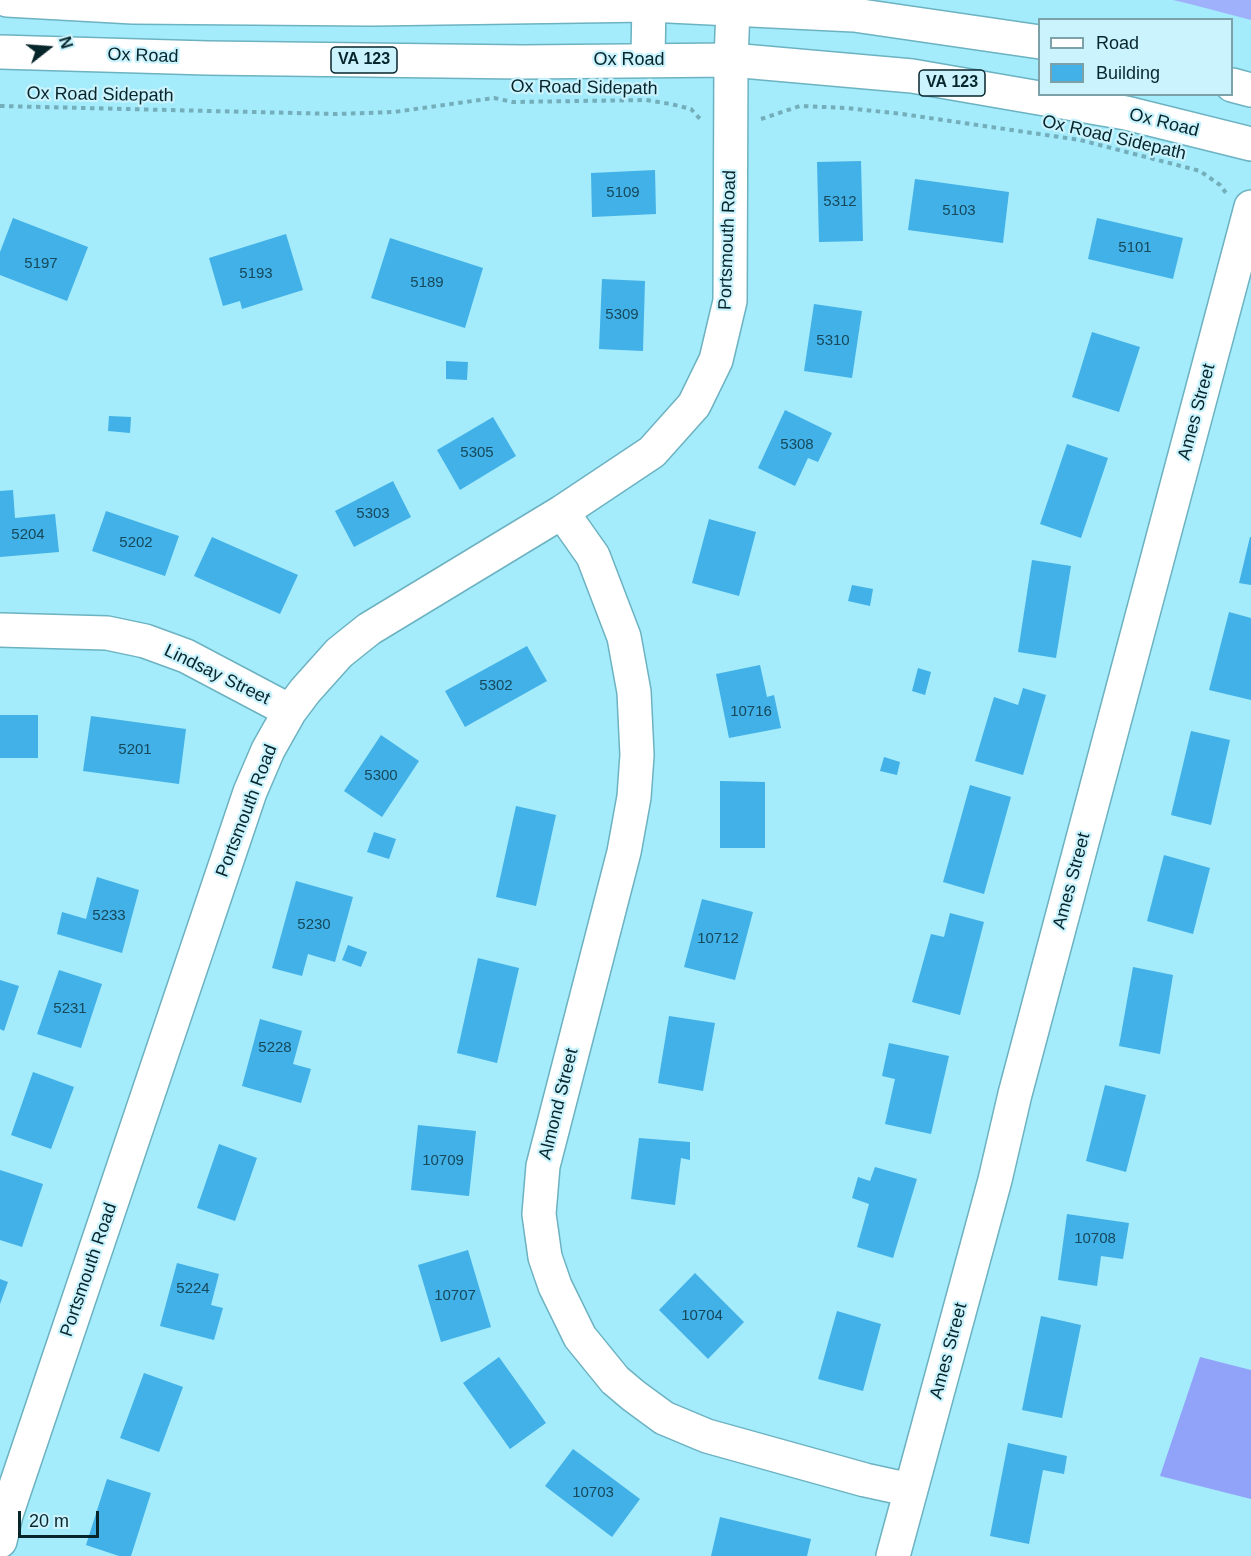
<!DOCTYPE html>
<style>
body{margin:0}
#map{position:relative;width:1251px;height:1556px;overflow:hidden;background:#a4ebfb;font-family:Arial,sans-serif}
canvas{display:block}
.legend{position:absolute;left:1038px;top:18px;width:195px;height:78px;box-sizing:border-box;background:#caf3fd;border:2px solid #7ca1a9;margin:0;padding:8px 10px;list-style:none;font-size:18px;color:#07262c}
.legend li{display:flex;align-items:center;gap:12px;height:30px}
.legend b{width:30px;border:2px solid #7ca1a9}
.north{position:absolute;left:18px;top:18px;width:60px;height:60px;-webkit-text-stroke:4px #caf3fd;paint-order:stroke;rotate:73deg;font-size:16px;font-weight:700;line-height:24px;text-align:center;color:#07262c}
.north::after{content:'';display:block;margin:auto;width:21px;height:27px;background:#07262c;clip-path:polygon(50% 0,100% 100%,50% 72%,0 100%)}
.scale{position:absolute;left:18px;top:1511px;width:81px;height:27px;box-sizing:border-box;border:3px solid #07262c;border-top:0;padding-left:8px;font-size:18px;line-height:21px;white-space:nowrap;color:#07262c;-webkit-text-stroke:4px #caf3fd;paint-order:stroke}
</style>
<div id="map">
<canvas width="1251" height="1556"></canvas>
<ul class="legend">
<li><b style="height:8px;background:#fff"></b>Road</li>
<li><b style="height:16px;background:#41b1e7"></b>Building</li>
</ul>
<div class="north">N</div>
<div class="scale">20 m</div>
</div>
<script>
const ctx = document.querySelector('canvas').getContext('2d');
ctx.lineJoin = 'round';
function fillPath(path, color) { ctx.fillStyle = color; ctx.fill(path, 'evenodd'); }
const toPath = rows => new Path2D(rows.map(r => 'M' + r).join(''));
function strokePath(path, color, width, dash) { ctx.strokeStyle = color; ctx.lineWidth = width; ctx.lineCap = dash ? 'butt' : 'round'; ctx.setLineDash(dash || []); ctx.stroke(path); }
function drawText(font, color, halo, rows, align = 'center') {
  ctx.font = font + ' Arial,sans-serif'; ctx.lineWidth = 4.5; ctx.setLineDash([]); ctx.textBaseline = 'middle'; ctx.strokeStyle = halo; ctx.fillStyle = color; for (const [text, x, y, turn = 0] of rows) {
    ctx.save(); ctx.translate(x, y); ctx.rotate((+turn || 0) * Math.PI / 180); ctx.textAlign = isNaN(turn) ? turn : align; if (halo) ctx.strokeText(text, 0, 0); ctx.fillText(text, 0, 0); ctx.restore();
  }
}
const green = toPath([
 [1173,0,1251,0,1251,20,1190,4]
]);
const forest = toPath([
 [1200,1357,1251,1370,1251,1499,1160,1476]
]);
const building = toPath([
 [861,161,863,241,819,242,817,162],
 [655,170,656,214,592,217,591,173],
 [915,179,1009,192,1003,243,908,230],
 [13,218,88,247,67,301,0,275,0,252],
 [1097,218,1183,238,1173,279,1088,259],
 [286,234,303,290,242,309,240,301,223,306,209,258],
 [390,238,483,268,465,328,371,298],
 [602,279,645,281,643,351,599,349],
 [814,304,862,311,852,378,804,371],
 [1092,332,1140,347,1119,412,1072,397],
 [446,361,468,362,467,380,446,379],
 [785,410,832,433,818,462,808,458,795,486,758,468],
 [109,416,131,417,130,433,108,431],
 [493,417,516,456,460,490,437,450],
 [1067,444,1108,458,1081,538,1040,524],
 [393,481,411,517,354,547,335,511],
 [13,490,15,518,55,514,59,552,0,557,0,491],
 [106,511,179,536,165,576,92,551],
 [709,519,756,532,739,596,692,583],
 [212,537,298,575,280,614,194,576],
 [1250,537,1251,537,1251,585,1239,583],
 [1032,560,1071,566,1056,658,1018,652],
 [852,585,873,589,870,606,848,601],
 [1229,612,1251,618,1251,700,1209,690],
 [527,646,547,681,465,727,445,691],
 [760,665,767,697,774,695,781,728,729,738,716,674],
 [918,668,931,672,925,695,912,691],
 [1023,688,1046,695,1023,775,975,761,994,697,1018,705],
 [0,715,38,715,38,758,0,758],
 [91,716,186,729,179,784,83,771],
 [1191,731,1230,740,1211,825,1171,815],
 [381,735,419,761,382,817,344,791],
 [884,757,900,762,897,775,880,771],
 [720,781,765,782,765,848,720,848],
 [970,785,1011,797,984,894,943,882],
 [516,806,556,815,536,906,496,897],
 [374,832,396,839,389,859,367,852],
 [1164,855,1210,868,1193,934,1147,921],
 [97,877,139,890,122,953,57,934,62,912,86,919],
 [296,881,353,897,335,962,308,954,302,976,272,968],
 [702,899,753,912,735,980,684,967],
 [950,913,984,922,960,1015,912,1002,931,934,944,937],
 [348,945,367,952,361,967,342,960],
 [478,958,519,968,497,1063,457,1053],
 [1133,967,1173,975,1160,1054,1119,1046],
 [59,970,102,984,81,1048,37,1034],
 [0,980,19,986,4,1031,0,1029],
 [669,1016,715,1023,703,1091,658,1083],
 [260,1019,302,1031,293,1064,311,1069,301,1103,242,1086],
 [889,1043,949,1056,931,1134,885,1124,895,1079,882,1076],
 [33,1072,74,1087,51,1149,11,1135],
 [1105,1085,1146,1095,1126,1172,1086,1161],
 [418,1125,476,1131,469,1196,411,1190],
 [639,1138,690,1142,690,1160,681,1158,675,1205,631,1199],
 [219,1144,257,1158,235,1221,197,1208],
 [875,1167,917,1179,893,1258,857,1247,869,1204,852,1198,858,1177,870,1181],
 [0,1170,43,1184,22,1247,0,1240],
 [1067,1214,1129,1223,1123,1259,1101,1256,1097,1286,1058,1280],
 [468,1250,491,1327,441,1342,418,1265],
 [177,1263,219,1274,211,1305,223,1308,214,1340,160,1326],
 [695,1273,744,1322,708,1359,659,1310],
 [0,1279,8,1282,0,1304],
 [837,1311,881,1324,863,1391,818,1379],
 [1041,1316,1081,1325,1062,1418,1022,1410],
 [499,1357,546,1423,510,1449,463,1383],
 [144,1373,183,1387,159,1452,120,1438],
 [1008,1443,1067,1456,1064,1474,1043,1470,1029,1544,990,1536],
 [573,1449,640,1499,612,1537,545,1486],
 [107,1479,151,1493,131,1556,119,1556,86,1545],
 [720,1517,811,1539,807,1556,711,1556]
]);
const path = toPath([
 [0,106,337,114,394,112,494,98,513,102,646,100,671,104,691,109,701,120],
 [761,119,800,106,847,108,902,114,1080,140,1200,171,1220,185,1226,193]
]);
const minor = toPath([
 [648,60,649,0],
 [562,512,593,556,624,637,634,692,637,755,634,797,624,852,543,1166,539,1214,545,1257,555,1286,580,1337,615,1380,634,1396,664,1418,707,1436,865,1480,911,1490],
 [0,630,107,633,145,641,186,656,290,711],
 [0,1541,6,1515,250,792,268,750,290,711,305,691,339,653,369,629,562,512,652,452,694,405,716,360,730,301,731,60,733,9],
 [893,1556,995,1180,1015,1094,1251,207]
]);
const major = toPath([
 [7,0,133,7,372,9,649,5,854,15,1040,42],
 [0,52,207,58,522,62,731,60,912,76,1126,113,1251,144],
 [1232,85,1251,90]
]);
const numberNames = [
 ["5109",623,193],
 ["5312",840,202],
 ["5103",959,211],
 ["5101",1135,248],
 ["5197",41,264],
 ["5193",256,274],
 ["5189",427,283],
 ["5309",622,315],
 ["5310",833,341],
 ["5308",797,445],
 ["5305",477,453],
 ["5303",373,514],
 ["5204",28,535],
 ["5202",136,543],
 ["5302",496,686],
 ["10716",751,712],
 ["5201",135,750],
 ["5300",381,776],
 ["5233",109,916],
 ["5230",314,925],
 ["10712",718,939],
 ["5231",70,1009],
 ["5228",275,1048],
 ["10709",443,1161],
 ["10708",1095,1239],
 ["5224",193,1289],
 ["10707",455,1296],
 ["10704",702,1316],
 ["10703",593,1493]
];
const shields = [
 [364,60,66],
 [952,83,66]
];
const shieldNames = [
 ["VA 123",364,60],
 ["VA 123",952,83]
];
const streetNames = [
 ["Ox Road",143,56,2],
 ["Ox Road",629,60],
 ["Ox Road Sidepath",584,88,1],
 ["Ox Road Sidepath",100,95,1],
 ["Ox Road",1164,123,14],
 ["Ox Road Sidepath",1114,138,13],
 ["Portsmouth Road",728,240,-88],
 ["Ames Street",1197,412,-75],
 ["Lindsay Street",217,675,26],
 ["Portsmouth Road",247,811,-69],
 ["Ames Street",1072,881,-75],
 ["Almond Street",559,1104,-76],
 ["Portsmouth Road",89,1270,-71],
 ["Ames Street",949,1351,-75]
];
fillPath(green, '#a0b1fb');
fillPath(forest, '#91a3f9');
fillPath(building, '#41b1e7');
strokePath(minor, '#6cb2c1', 36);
strokePath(major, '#6cb2c1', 36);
strokePath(path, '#74aebb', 4, [4.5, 4.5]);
strokePath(minor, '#fff', 33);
strokePath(major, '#fff', 33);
drawText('15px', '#16495b', null, numberNames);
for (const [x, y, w] of shields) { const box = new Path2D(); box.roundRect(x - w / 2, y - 13, w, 26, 4.5); ctx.fillStyle = '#caf3fd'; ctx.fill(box); strokePath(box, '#07262c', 1.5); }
drawText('bold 16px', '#07262c', null, shieldNames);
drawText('18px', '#07262c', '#caf3fd', streetNames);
</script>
